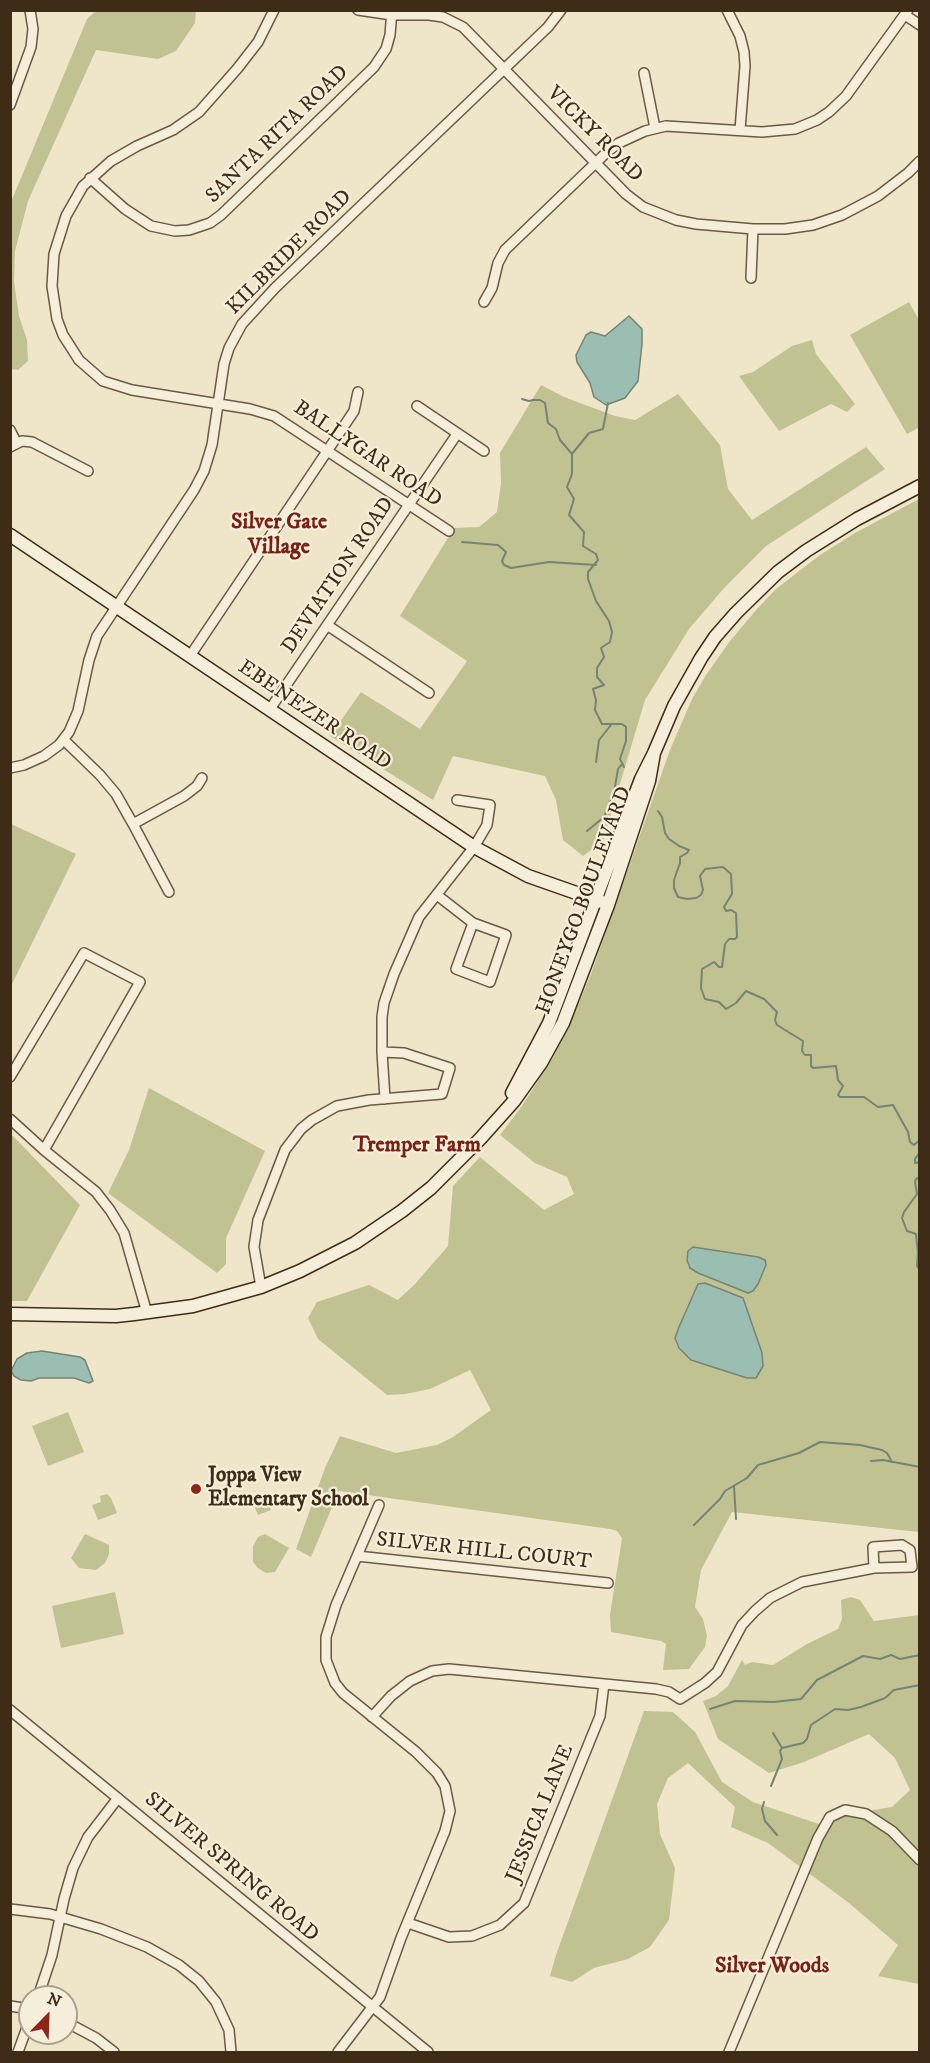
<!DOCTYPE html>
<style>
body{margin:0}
#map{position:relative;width:930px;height:2063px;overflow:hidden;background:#efe5c8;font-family:"IM FELL DW Pica",serif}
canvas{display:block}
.frame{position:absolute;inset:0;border:12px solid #3e2c17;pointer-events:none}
.north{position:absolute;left:18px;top:1985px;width:60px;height:60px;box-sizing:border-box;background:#f5eedb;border:2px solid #aca08d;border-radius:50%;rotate:23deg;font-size:16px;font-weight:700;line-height:24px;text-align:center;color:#3e2c17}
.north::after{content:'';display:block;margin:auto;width:21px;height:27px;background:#8f2418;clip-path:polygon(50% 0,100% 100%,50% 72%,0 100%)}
</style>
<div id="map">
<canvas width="930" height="2063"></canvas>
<div class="frame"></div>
<div class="north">N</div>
</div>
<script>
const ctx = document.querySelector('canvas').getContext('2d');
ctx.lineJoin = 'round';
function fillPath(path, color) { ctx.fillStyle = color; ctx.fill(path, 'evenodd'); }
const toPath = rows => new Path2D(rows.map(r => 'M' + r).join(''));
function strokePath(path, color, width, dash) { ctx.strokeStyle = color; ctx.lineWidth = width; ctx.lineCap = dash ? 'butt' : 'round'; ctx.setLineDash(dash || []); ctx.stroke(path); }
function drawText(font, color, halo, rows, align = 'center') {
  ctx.font = font + ' "IM FELL DW Pica",serif'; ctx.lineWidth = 4.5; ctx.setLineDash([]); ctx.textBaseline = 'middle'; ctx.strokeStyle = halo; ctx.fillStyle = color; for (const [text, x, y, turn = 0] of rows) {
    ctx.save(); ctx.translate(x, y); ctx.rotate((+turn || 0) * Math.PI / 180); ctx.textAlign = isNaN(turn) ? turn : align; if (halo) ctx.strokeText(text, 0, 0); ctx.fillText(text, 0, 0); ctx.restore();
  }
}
const green = toPath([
 [96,11,196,11,195,23,176,51,158,59,96,50,28,201,15,251,14,281,19,316,27,340,28,361,18,370,11,369,11,202,87,19],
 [909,302,919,320,920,427,907,434,850,335],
 [812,340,816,354,855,404,847,412,831,404,779,431,739,376,753,372,792,346],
 [541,385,564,397,615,416,635,420,678,394,720,445,728,489,752,520,866,447,885,469,766,546,725,587,689,629,645,700,603,841,583,856,563,840,556,800,545,776,453,756,433,800,330,736,361,692,420,729,467,661,400,616,454,528,479,527,497,512,501,483,500,453],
 [919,499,919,1532,732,1512,701,1570,695,1607,703,1619,707,1636,705,1647,689,1669,663,1670,666,1644,661,1641,611,1632,610,1615,622,1538,617,1531,610,1529,339,1491,311,1557,296,1549,325,1468,340,1436,396,1453,437,1445,453,1437,491,1410,470,1370,430,1389,405,1394,387,1395,318,1339,308,1318,317,1302,369,1285,398,1300,415,1284,448,1246,453,1186,480,1157,544,1210,574,1194,567,1177,535,1163,500,1135,522,1106,552,1059,569,1027,591,974,670,750,692,699,706,675,730,641,757,609,776,589,820,555,855,533],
 [698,1284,747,1378,691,1360,679,1348,675,1338],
 [11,824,76,854,11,986],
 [149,1088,265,1151,226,1238,226,1264,217,1273,108,1193,129,1150],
 [10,1133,80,1205,27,1301,11,1301],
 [68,1412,84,1452,48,1466,32,1426],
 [265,1493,271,1510,258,1515,251,1498],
 [107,1494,111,1498,117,1513,98,1520,92,1505,101,1502,100,1496],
 [85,1534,109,1545,109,1554,105,1563,96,1570,79,1568,71,1558],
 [265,1534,289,1548,275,1572,266,1573,258,1568,253,1562,253,1546,258,1537],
 [115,1592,124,1634,61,1648,52,1606],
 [851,1597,860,1600,874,1621,919,1615,919,1984,878,1976,898,1945,849,1903,768,1843,731,1827,735,1807,688,1763,668,1778,657,1804,660,1834,675,1868,669,1920,650,1947,628,1959,594,1968,572,1982,550,1976,556,1955,644,1711,673,1712,695,1732,722,1782,753,1802,828,1827,842,1815,892,1807,910,1790,895,1758,869,1734,804,1762,769,1773,718,1739,703,1701,716,1696,728,1686,742,1660,745,1665,752,1662,773,1665,807,1644,838,1629,842,1619,841,1600]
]);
const water = toPath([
 [629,316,642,329,642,344,638,381,625,398,606,405,594,397,590,383,577,362,576,355,586,335,591,332,605,336,629,316],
 [693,1247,758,1257,765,1260,766,1265,758,1284,753,1291,748,1293,698,1273,690,1268,687,1260,688,1251,693,1247],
 [705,1283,743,1298,762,1353,763,1366,756,1378,747,1378,691,1360,679,1348,675,1338,679,1327,698,1284,705,1283],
 [42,1351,80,1357,85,1360,93,1381,89,1383,74,1378,39,1378,31,1381,21,1380,14,1376,11,1371,17,1359,27,1353,42,1351]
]);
const stream = toPath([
 [522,399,529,401,533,400,540,400,545,403,548,423,556,429,560,440,572,454],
 [608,403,603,429,589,433,572,454,572,474,567,487,574,499,569,515,584,532,583,546,596,554,598,560,588,572,588,579,596,601,609,621,612,632,610,642,601,648,604,657,597,668,597,677,604,685,593,689,596,700,595,710,602,724,622,724,626,727,626,741,620,759,624,767],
 [462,542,498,545,506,552,502,561,504,565,511,568,549,562,596,565],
 [596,762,599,740,611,725],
 [658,811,662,817,665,833,669,839,679,846,689,850,687,853,680,857,680,863,674,880,674,888,678,897,687,899,696,898,701,895,703,890,700,876,705,869,723,867,731,874,732,894,724,907,726,911,731,910,736,913,737,937,735,939,729,939,725,944,722,967,719,967,714,962,702,969,701,988,705,999,719,1002,726,1009,736,1003,746,991,764,999,777,1012,775,1020,777,1025,803,1041,802,1051,805,1055,811,1055,811,1066,813,1068,836,1066,838,1080,843,1086,838,1095,840,1097,864,1097,878,1107,893,1105,908,1132,910,1142,914,1145,920,1140],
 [587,831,604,817,614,792,618,769,622,764],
 [920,1152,915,1159,915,1163,920,1162],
 [920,1177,916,1179,915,1182,917,1194,904,1212,902,1218,907,1231,916,1234,918,1253,917,1266,920,1270],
 [871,1461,883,1460,920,1467],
 [734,1486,736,1519],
 [694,1525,720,1499,725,1491,747,1478,758,1465,799,1453,820,1442,860,1445,882,1450,887,1453,892,1462],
 [710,1709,735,1701,774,1702,801,1699,817,1680,863,1656,880,1659,891,1655,900,1659,920,1655],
 [782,1748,803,1743,807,1739,811,1725,835,1709,848,1710,861,1707,885,1698,894,1690,920,1685],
 [771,1786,782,1759,780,1751,782,1748,773,1733],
 [764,1802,762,1809,765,1821,777,1835]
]);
const street = toPath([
 [274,10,258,42,237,69,199,112,173,130,137,146,111,161,83,186,66,216,54,254,52,286,57,319,63,335,79,360,103,381,132,390,250,409,274,416,449,531],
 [358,10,392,15,429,15,443,17,463,27,626,194,643,207,676,220,696,224,753,229,785,229,813,225,842,215,878,196,908,173,920,161],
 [727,10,740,36,744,52,745,66,740,130],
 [905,15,920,25],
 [644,73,655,128],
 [10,105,31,47,33,29,30,10],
 [90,178,125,209,151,226,175,231,189,230,210,223,221,215,374,67,386,49,390,35,392,10],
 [751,278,753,229],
 [484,302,492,288,498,263,505,250,608,151,619,143,645,131,666,126,762,132,795,129,817,120,829,112,846,96,908,10],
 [417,406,484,451],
 [10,430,16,442],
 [10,447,22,441,32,442,88,471],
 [327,625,429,693],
 [190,656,354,411,358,392],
 [270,709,457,434],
 [64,740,100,775,116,794,133,824,169,892],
 [10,768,24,765,44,756,59,745,69,732,78,711,89,660,97,636,194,490,204,471,212,445,224,364,229,348,242,324,275,288,548,27,561,10],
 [133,824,184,796,197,786,202,778],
 [437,895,473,923,506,935,490,982,456,969,473,923],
 [10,1077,84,953,140,982,44,1150],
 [385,1099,382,1052,382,1017,384,1003,394,974,419,917,474,847,487,825,490,805,457,800],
 [10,1119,44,1150,96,1192,110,1210,124,1233,147,1313],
 [261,1287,254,1247,258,1220,285,1150,301,1129,312,1120,337,1106,369,1100,442,1094,450,1068,404,1053,382,1052],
 [902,1545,910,1550,912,1567,874,1568,873,1547,902,1545],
 [357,1556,608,1583],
 [10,1710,428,2052],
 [372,1717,391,1696,410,1681,432,1671,449,1669,656,1689,669,1692,680,1699,705,1683,717,1672,742,1625,755,1611,770,1598,802,1582,874,1568],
 [10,1909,50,1914,101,1929,147,1947,179,1965,199,1981,216,2002,229,2030,231,2052],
 [408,1923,449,1937,472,1936,500,1925,524,1903,600,1716,604,1684],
 [38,1997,52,1955,64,1899,73,1868,88,1837,118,1798],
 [10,2006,30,2009],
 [66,2022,96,2038,114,2052],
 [18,2052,30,2019],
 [338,2052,380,1997,401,1938,445,1831,450,1811,445,1786,437,1773,416,1752,343,1693,335,1683,326,1660,326,1637,336,1605,379,1505],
 [729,2052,818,1838,830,1817,845,1810,866,1814,892,1831,920,1860]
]);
const secondary = toPath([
 [10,535,474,847,528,876,602,902],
 [512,1093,549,1023,641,779,654,753,674,706,701,658,715,637,736,613,778,572,806,551,857,519,920,486],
 [10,1314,116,1316,134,1314,193,1306,261,1287,300,1271,355,1243,402,1211,431,1188,480,1139,514,1101,541,1063,563,1023,608,905,649,781,654,753]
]);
const markers = [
 [196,1489,6,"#8f2418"]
];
const streetNames = [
 ["SANTA RITA ROAD",278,135,-44],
 ["VICKY ROAD",594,135,45],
 ["KILBRIDE ROAD",290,253,-45],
 ["BALLYGAR ROAD",367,455,34],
 ["DEVIATION ROAD",339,576,-56],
 ["EBENEZER ROAD",314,716,34],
 ["HONEYGO BOULEVARD",585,901,-70],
 ["SILVER HILL COURT",484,1552,6],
 ["JESSICA LANE",541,1814,-68],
 ["SILVER SPRING ROAD",231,1868,40]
];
const poiNames = [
 ["Joppa View",208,1477],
 ["Elementary School",208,1501]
];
const neighbourhoodNames = [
 ["Silver Gate",279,523],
 ["Village",279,548],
 ["Tremper Farm",417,1146],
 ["Silver Woods",772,1967]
];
fillPath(green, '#c1c291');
fillPath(water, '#9abfb2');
strokePath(water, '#758474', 1.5);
strokePath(stream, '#758474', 2);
strokePath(street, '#6a5a43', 12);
strokePath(secondary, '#3e2c17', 15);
strokePath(street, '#f5eedb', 9);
strokePath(secondary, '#f5eedb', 12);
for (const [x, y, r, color] of markers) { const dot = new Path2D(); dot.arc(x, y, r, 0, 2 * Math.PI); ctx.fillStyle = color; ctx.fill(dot); strokePath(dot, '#f5eedb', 2); }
drawText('21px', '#3e2c17', '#f5eedb', streetNames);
drawText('bold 21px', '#3e2c17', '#f5eedb', poiNames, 'left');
drawText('bold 22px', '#7a1f14', '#f5eedb', neighbourhoodNames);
</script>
